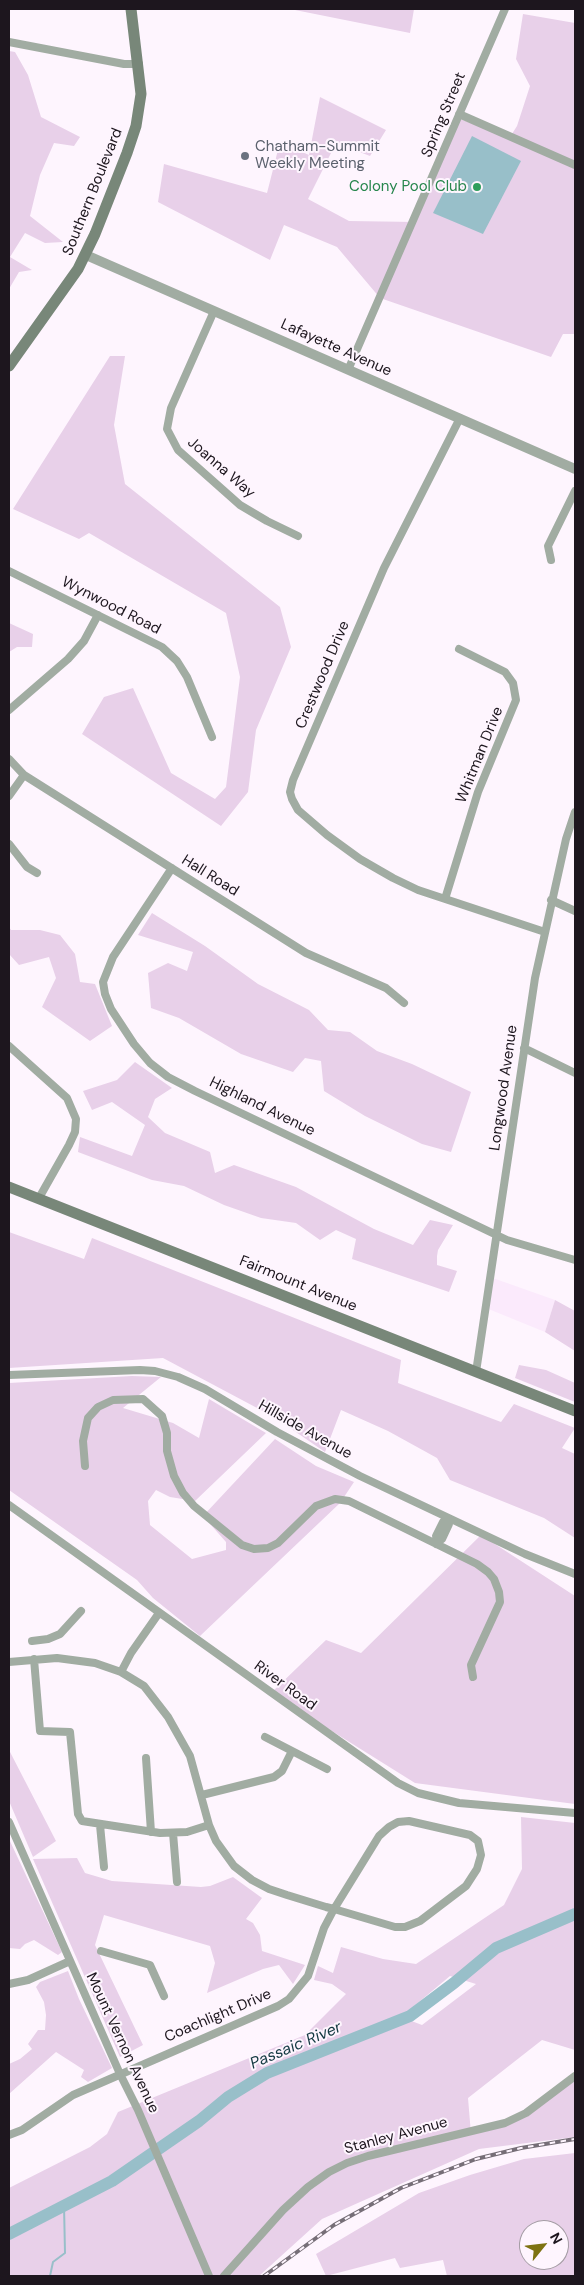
<!DOCTYPE html>
<style>
body{margin:0}
#map{position:relative;width:584px;height:2285px;overflow:hidden;background:#fef5fe;font-family:"DM Sans",sans-serif}
canvas{display:block}
.frame{position:absolute;inset:0;border:10px solid #1d161e;pointer-events:none}
.north{position:absolute;left:519px;top:2220px;width:50px;height:50px;box-sizing:border-box;background:#fef5fe;border:1px solid #a49ca4;border-radius:50%;rotate:61deg;font-size:14px;font-weight:700;line-height:20px;text-align:center;color:#1d161e}
.north::after{content:'';display:block;margin:auto;width:18px;height:22px;background:#7e7212;clip-path:polygon(50% 0,100% 100%,50% 72%,0 100%)}
</style>
<div id="map">
<canvas width="584" height="2285"></canvas>
<div class="frame"></div>
<div class="north">N</div>
</div>
<script>
const ctx = document.querySelector('canvas').getContext('2d');
ctx.lineJoin = 'round';
function fillPath(path, color) { ctx.fillStyle = color; ctx.fill(path, 'evenodd'); }
const toPath = rows => new Path2D(rows.map(r => 'M' + r).join(''));
function strokePath(path, color, width, dash) { ctx.strokeStyle = color; ctx.lineWidth = width; ctx.lineCap = dash ? 'butt' : 'round'; ctx.setLineDash(dash || []); ctx.stroke(path); }
function drawText(font, color, halo, rows, align = 'center') {
  ctx.font = font + ' "DM Sans",sans-serif'; ctx.lineWidth = 4; ctx.setLineDash([]); ctx.textBaseline = 'middle'; ctx.strokeStyle = halo; ctx.fillStyle = color; for (const [text, x, y, turn = 0] of rows) {
    ctx.save(); ctx.translate(x, y); ctx.rotate((+turn || 0) * Math.PI / 180); ctx.textAlign = isNaN(turn) ? turn : align; if (halo) ctx.strokeText(text, 0, 0); ctx.fillText(text, 0, 0); ctx.restore();
  }
}
const built = toPath([
 [490,1277,555,1300,545,1332,486,1308]
]);
const green = toPath([
 [290,9,414,9,410,33],
 [523,14,575,23,575,334,563,334,551,357,380,298,337,247,284,225,270,260,158,202,164,164,267,193,280,142,309,155,320,97,386,130,370,156,336,143,308,199,349,221,416,222,460,119,510,137,517,126,530,86,516,59],
 [9,51,15,52,28,75,41,117,80,137,74,146,54,143,40,175,30,216,63,242,45,243,25,233,10,257,32,270,19,272,9,289],
 [110,356,125,356,114,425,125,484,280,607,291,647,256,730,248,792,221,826,82,734,104,697,133,688,171,773,215,799,226,787,240,677,226,613,89,533,79,539,13,509],
 [9,623,33,634,32,647,17,647,9,652],
 [152,913,205,946,258,984,309,1010,328,1030,350,1032,377,1051,412,1064,471,1092,451,1152,422,1144,365,1116,324,1091,321,1061,305,1058,293,1072,241,1054,179,1018,151,1008,148,973,168,963,187,971,193,952,138,935],
 [9,927,11,930,40,930,60,935,75,954,80,982,95,984,112,1026,90,1041,42,1007,56,978,49,957,19,965,9,954],
 [135,1062,172,1088,155,1099,148,1117,165,1133,210,1152,215,1173,234,1165,296,1187,374,1229,413,1245,430,1220,453,1225,438,1250,437,1256,437,1265,457,1271,449,1292,352,1259,356,1239,336,1230,320,1240,296,1223,261,1218,224,1205,184,1186,152,1180,78,1152,80,1137,132,1156,145,1125,112,1102,92,1110,83,1091,117,1080],
 [9,1232,84,1259,92,1238,401,1360,398,1383,501,1422,514,1404,575,1428,562,1448,575,1454,575,1538,544,1518,450,1480,437,1458,388,1431,341,1410,325,1452,274,1417,163,1358,9,1368],
 [555,1300,575,1311,575,1351,545,1332],
 [519,1365,546,1370,575,1383,575,1402,515,1378],
 [132,1376,161,1377,123,1408,173,1423,199,1438,209,1399,266,1433,195,1501,170,1497,156,1490,148,1501,150,1525,192,1559,226,1550,226,1542,203,1516,275,1439,316,1466,354,1482,340,1503,200,1636,153,1598,137,1580,9,1490,9,1383],
 [481,1535,575,1596,575,1804,415,1783,271,1693,326,1640,361,1653],
 [9,1750,56,1841,33,1857,9,1801],
 [521,1817,575,1823,575,2050,542,2040,468,2098,471,2134,518,2120,575,2076,575,2137,479,2149,322,2219,259,2276,9,2276,9,2188,90,2147,107,2134,118,2112,305,2035,346,1994,332,1984,314,1980,318,1966,333,1973,341,1947,383,1959,416,1964,504,1905,522,1869],
 [450,1976,476,1984,422,2025,401,2017],
 [9,1839,62,1952,58,1955,34,1940,25,1944,20,1949,9,1948],
 [77,1858,85,1873,112,1881,201,1887,210,1886,233,1877,262,1898,246,1919,253,1923,260,1935,262,1951,305,1965,293,1984,279,1965,263,1969,207,1993,215,1963,210,1946,104,1915,95,1945,143,2045,120,2057,33,1859],
 [68,1971,79,1999,112,2068,88,2082,81,2077,84,2070,56,2052,9,2094,9,2064,20,2059,32,2049,28,2044,38,2030,45,2030,46,2015,44,2002,36,1987,40,1982],
 [575,2153,575,2276,447,2276,443,2260,400,2268,395,2258,326,2276,316,2254,419,2193,470,2175,524,2159],
 [529,2230,559,2230,559,2260,529,2260]
]);
const water = toPath([
 [472,136,521,161,483,234,433,213]
]);
const stream = toPath([
 [50,2276,53,2262,65,2253,64,2205]
]);
const river = toPath([
 [9,2234,112,2181,199,2121,228,2097,267,2073,410,2016,454,1983,496,1948,575,1914]
]);
const minor = toPath([
 [9,42,124,64,139,64],
 [459,114,575,165],
 [214,311,171,408,167,429,178,450,240,505,267,521,298,536],
 [348,370,505,9],
 [460,418,384,568,293,780,290,792,292,799,298,810,327,835,360,859,393,878,418,890,545,932],
 [551,560,548,546,575,491],
 [9,571,162,647,177,661,187,677,212,737],
 [9,710,68,659,84,641,98,615],
 [9,759,24,775,306,953,386,988,404,1003],
 [9,796,24,775],
 [9,844,27,867,37,873],
 [172,868,113,957,103,982,105,994,111,1009,134,1044,150,1063,168,1077,195,1091,507,1240,575,1260],
 [445,899,478,792,516,700,513,683,505,672,459,649],
 [551,900,575,911],
 [9,1046,67,1098,76,1119,75,1132,69,1145,39,1198],
 [524,1048,575,1073],
 [476,1372,535,978,566,839,575,812],
 [9,1375,140,1370,155,1371,178,1377,205,1389,277,1432,360,1476,525,1554,575,1574],
 [85,1466,83,1441,88,1418,98,1407,113,1400,143,1399,162,1416,167,1433,167,1451,174,1476,183,1493,194,1506,242,1545,254,1549,268,1548,278,1543,316,1506,335,1499,349,1501,477,1564,488,1572,494,1579,499,1592,500,1602,471,1665,473,1677],
 [9,1505,398,1783,418,1793,459,1803,575,1813],
 [438,1541,436,1536,443,1522,448,1519],
 [436,1544,442,1539,449,1524,447,1521],
 [32,1641,48,1639,60,1634,81,1611],
 [34,1659,40,1731,70,1732,78,1814,82,1821,160,1833,187,1832,209,1825],
 [9,1662,57,1658,95,1663,121,1672,144,1686,168,1717,190,1756,209,1825,216,1841,234,1866,252,1880,269,1889,287,1895,326,1907,334,1909,395,1927,405,1927,420,1921,466,1886,477,1869,481,1855,478,1841,470,1835,409,1821,398,1822,389,1827,379,1836,334,1909,324,1928,308,1976,289,1999,278,2006,73,2095,22,2130,9,2135],
 [121,1672,131,1653,159,1613],
 [265,1737,327,1769],
 [146,1758,151,1832],
 [202,1795,274,1777,282,1771,292,1751],
 [9,1822,120,2074,138,2110,209,2276],
 [100,1825,104,1867],
 [173,1833,177,1882],
 [101,1951,150,1965,164,1996],
 [9,1984,28,1980,70,1961],
 [224,2276,283,2210,308,2187,329,2172,347,2163,368,2156,505,2123,526,2113,575,2076]
]);
const tertiary = toPath([
 [86,255,575,469]
]);
const secondary = toPath([
 [9,366,78,269,95,234,127,153,136,126,141,94,131,9],
 [9,1187,575,1411]
]);
const rail = toPath([
 [264,2276,334,2225,401,2188,476,2159,521,2148,575,2139]
]);
const markers = [
 [245,156,5,"#6b7280"],
 [477,187,5,"#2e9e5b"]
];
const streetNames = [
 ["Spring Street",444,115,-67],
 ["Southern Boulevard",93,192,-68],
 ["Lafayette Avenue",336,348,24],
 ["Joanna Way",221,468,41],
 ["Wynwood Road",111,606,27],
 ["Crestwood Drive",323,675,-67],
 ["Whitman Drive",480,755,-68],
 ["Hall Road",210,876,32],
 ["Longwood Avenue",504,1088,-82],
 ["Highland Avenue",262,1107,26],
 ["Fairmount Avenue",298,1284,22],
 ["Hillside Avenue",305,1430,29],
 ["River Road",285,1686,36],
 ["Coachlight Drive",218,2016,-23],
 ["Mount Vernon Avenue",122,2043,65],
 ["Stanley Avenue",396,2136,-15]
];
const worshipNames = [
 ["Chatham-Summit",255,147],
 ["Weekly Meeting",255,164]
];
const leisureNames = [
 ["Colony Pool Club",467,187]
];
const waterNames = [
 ["Passaic River",296,2046,-23]
];
fillPath(built, '#fbeafc');
fillPath(green, '#e8d0e9');
fillPath(water, '#98bfc9');
strokePath(stream, '#98bfc9', 2);
strokePath(river, '#98bfc9', 12);
strokePath(minor, '#a1aca2', 8);
strokePath(tertiary, '#a1aca2', 10);
strokePath(secondary, '#788779', 11);
strokePath(rail, '#766e77', 4);
strokePath(rail, '#fef5fe', 2, [5.5]);
for (const [x, y, r, color] of markers) { const dot = new Path2D(); dot.arc(x, y, r, 0, 2 * Math.PI); ctx.fillStyle = color; ctx.fill(dot); strokePath(dot, '#fef5fe', 2); }
drawText('15px', '#1d161e', '#fef5fe', streetNames);
drawText('15px', '#5b616d', '#fef5fe', worshipNames, 'left');
drawText('15px', '#27864d', '#fef5fe', leisureNames, 'right');
drawText('italic 16px', '#143942', '#fef5fe', waterNames);
</script>
